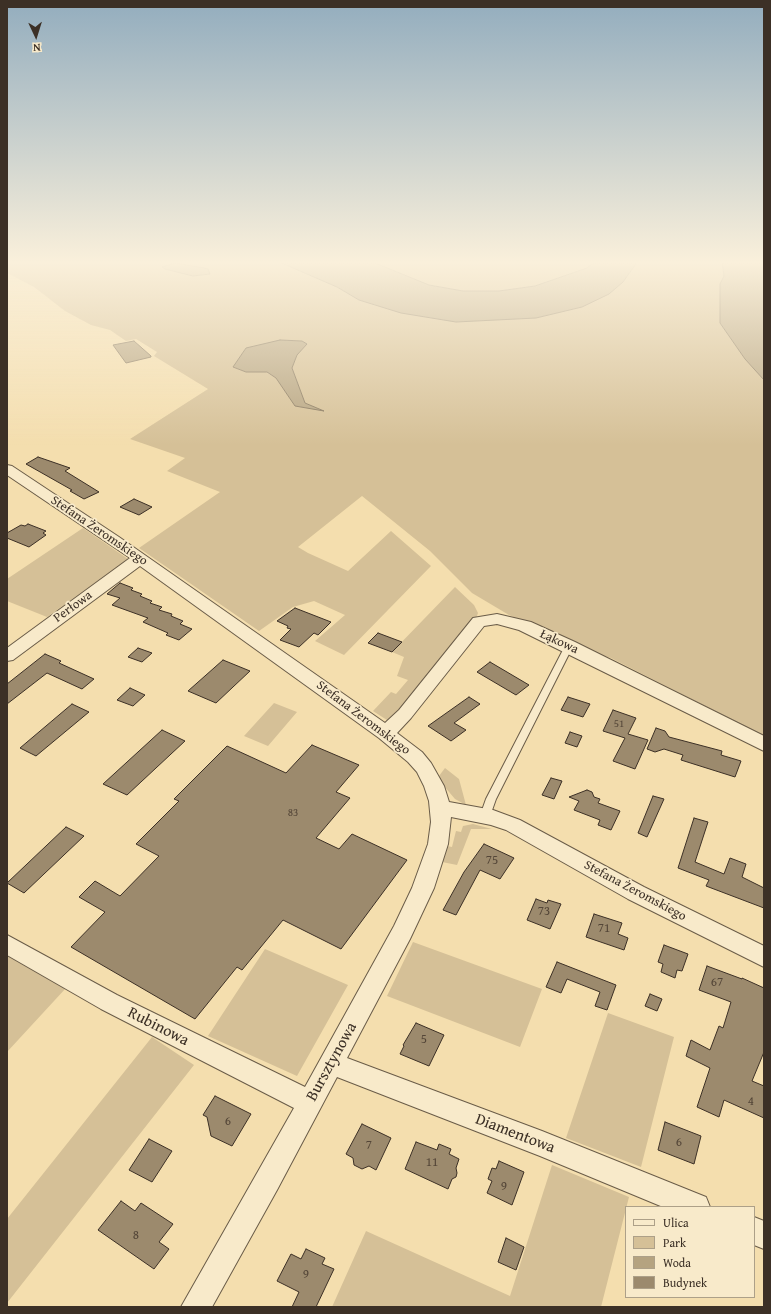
<!DOCTYPE html>
<meta charset="utf-8">
<style>
body{margin:0}
#map{position:relative;width:771px;height:1314px;overflow:hidden;background:#f4deae;font-family:"Gentium Book Plus",serif}
canvas{display:block}
.frame{position:absolute;inset:0;border:8px solid #3c3026;pointer-events:none}
.legend{position:absolute;left:625px;top:1206px;width:130px;height:92px;box-sizing:border-box;background:#f8eaca;border:1px solid #ada088;margin:0;padding:5px 7px;list-style:none;font-size:12px;color:#3c3026}
.legend li{display:flex;align-items:center;gap:8px;height:20px}
.legend b{width:20px;border:1px solid #ada088}
.north{position:absolute;left:16px;top:16px;width:40px;height:40px;-webkit-text-stroke:3px #f8eaca;paint-order:stroke;rotate:176deg;font-size:11px;font-weight:700;line-height:16px;text-align:center;color:#3c3026}
.north::after{content:'';display:block;margin:auto;width:14px;height:18px;background:#3c3026;clip-path:polygon(50% 0,100% 100%,50% 72%,0 100%)}
</style>
<div id="map">
<canvas width="771" height="1314"></canvas>
<div class="frame"></div>
<ul class="legend">
<li><b style="height:5px;background:#f8eaca"></b>Ulica</li>
<li><b style="height:11px;background:#d5c097"></b>Park</li>
<li><b style="height:11px;background:#b5a380"></b>Woda</li>
<li><b style="height:11px;background:#9c8a6d"></b>Budynek</li>
</ul>
<div class="north">N</div>
</div>
<script>
const ctx = document.querySelector('canvas').getContext('2d');
ctx.lineJoin = 'round';
function fillPath(path, color) { ctx.fillStyle = color; ctx.fill(path, 'evenodd'); }
const toPath = rows => new Path2D(rows.map(r => 'M' + r).join(''));
function strokePath(path, color, width, dash) { ctx.strokeStyle = color; ctx.lineWidth = width; ctx.lineCap = dash ? 'butt' : 'round'; ctx.setLineDash(dash || []); ctx.stroke(path); }
function drawText(font, color, halo, rows, align = 'center') {
  ctx.font = font + ' "Gentium Book Plus",serif'; ctx.lineWidth = 3.5; ctx.setLineDash([]); ctx.textBaseline = 'middle'; ctx.strokeStyle = halo; ctx.fillStyle = color; for (const [text, x, y, turn = 0] of rows) {
    ctx.save(); ctx.translate(x, y); ctx.rotate((+turn || 0) * Math.PI / 180); ctx.textAlign = isNaN(turn) ? turn : align; if (halo) ctx.strokeText(text, 0, 0); ctx.fillText(text, 0, 0); ctx.restore();
  }
}
const green = toPath([
 [7,261,277,261,337,287,359,300,401,312,456,322,536,318,582,307,623,282,638,261,722,261,724,276,720,284,720,323,745,359,764,380,764,736,611,658,588,651,509,615,472,593,430,551,362,496,298,547,308,553,348,571,391,531,431,566,344,655,315,641,345,615,314,601,293,607,259,631,139,548,220,492,167,471,185,458,130,439,208,389,154,356,157,352,136,339,126,341,110,330,91,325,65,311,34,287,7,273],
 [162,267,204,268,208,269,210,274,193,276],
 [291,340,302,341,307,344,297,355,292,368,305,403,322,410,295,406,276,378,266,372,246,372,233,367,246,348],
 [370,261,596,261,587,268,535,286,499,291,463,291,429,285],
 [83,528,128,559,47,617,7,601,7,579],
 [455,587,474,605,478,613,475,621,390,722,373,711,391,692,396,694,408,680,397,676,404,657,392,652],
 [274,703,297,712,268,746,244,736],
 [445,768,459,779,466,805,455,799,444,786,439,776],
 [473,824,492,829,471,829,457,865,442,862,447,846,452,847,456,831,461,832,463,826],
 [413,942,542,989,520,1047,387,996],
 [265,949,348,985,297,1076,208,1036],
 [8,955,66,988,7,1052,7,956],
 [608,1013,674,1037,641,1167,566,1138],
 [152,1037,194,1065,7,1303,7,1219],
 [552,1165,629,1197,601,1307,332,1307,366,1231,510,1296]
]);
const water = toPath([
 [277,261,370,261,429,285,463,291,499,291,535,286,587,268,596,261,638,261,623,282,609,294,582,307,536,318,456,322,401,313,359,300,337,287,277,261],
 [722,261,764,261,764,380,745,359,720,323,720,284,724,276,722,261],
 [175,263,204,268,208,269,210,274,193,276,165,269,162,267,175,263],
 [280,340,302,341,307,344,297,355,292,368,305,403,324,411,295,406,276,378,267,372,246,372,233,367,246,348,280,340],
 [134,341,151,356,151,357,126,363,113,345,134,341]
]);
const building = toPath([
 [38,457,70,468,65,471,99,492,84,499,70,491,72,490,26,464,38,457],
 [134,499,152,507,139,515,120,507,134,499],
 [28,524,46,531,43,533,46,535,29,547,7,538,7,533,21,525,25,526,28,524],
 [120,583,133,588,131,590,142,594,140,596,152,601,150,603,162,607,159,610,172,614,171,616,183,621,180,624,192,629,179,640,166,635,168,633,143,622,148,618,112,605,120,598,107,594,120,583],
 [295,608,331,622,318,635,314,633,299,647,280,640,291,629,287,628,288,626,277,621,295,608],
 [378,633,402,642,392,652,368,643,378,633],
 [138,648,152,653,142,662,128,657,138,648],
 [45,654,61,661,59,663,94,679,82,689,47,673,7,704,7,684,45,654],
 [223,660,250,671,216,703,188,691,223,660],
 [490,662,529,685,516,695,477,672,490,662],
 [130,688,145,695,133,706,117,700,130,688],
 [469,697,480,704,454,723,466,730,451,741,428,726,469,697],
 [568,697,590,704,583,717,561,710,568,697],
 [72,704,89,712,36,756,20,748,72,704],
 [613,710,636,718,628,734,648,740,635,769,613,761,625,738,603,731,613,710],
 [656,728,665,731,669,737,722,751,721,755,741,761,735,777,681,760,683,755,664,749,655,752,647,749,656,728],
 [162,730,185,741,127,795,103,784,162,730],
 [570,732,582,736,577,747,565,743,570,732],
 [312,745,359,765,336,792,350,798,316,838,339,849,352,834,407,860,341,949,283,920,242,970,237,967,195,1019,71,947,105,912,79,897,95,881,120,896,159,856,136,844,179,801,174,799,227,746,286,773,312,745],
 [551,778,562,781,554,799,542,795,551,778],
 [587,790,592,792,594,797,600,799,598,803,620,811,611,830,598,825,600,820,574,810,579,801,569,797,587,790],
 [653,796,664,799,647,837,638,833,653,796],
 [694,818,708,822,695,862,724,874,730,858,746,864,742,877,764,888,764,908,706,886,709,880,678,868,694,818],
 [66,827,84,836,24,893,7,883,66,827],
 [484,844,514,858,500,879,480,870,456,915,443,910,464,872,484,844],
 [536,899,547,903,548,900,561,904,550,929,527,920,536,899],
 [594,914,622,923,618,934,628,938,624,950,586,937,594,914],
 [664,945,688,954,682,971,677,970,675,978,661,972,663,964,658,962,664,945],
 [557,962,616,985,607,1010,595,1006,600,992,567,979,561,993,546,987,557,962],
 [707,966,742,979,742,978,764,988,764,1052,752,1081,764,1086,764,1118,724,1100,719,1117,697,1107,710,1068,686,1056,691,1040,710,1050,719,1026,723,1028,731,1002,699,990,707,966],
 [650,994,662,999,657,1011,645,1006,650,994],
 [416,1023,444,1035,429,1066,400,1054,404,1046,403,1045,416,1023],
 [215,1096,251,1114,232,1146,211,1136,207,1117,203,1115,215,1096],
 [665,1122,701,1136,694,1164,658,1150,665,1122],
 [362,1124,391,1138,376,1170,369,1166,362,1169,354,1165,353,1158,346,1154,362,1124],
 [149,1139,172,1151,152,1182,129,1170,149,1139],
 [416,1142,437,1150,439,1144,451,1149,449,1154,459,1159,456,1168,457,1173,456,1177,452,1179,448,1189,405,1169,416,1142],
 [499,1161,524,1172,512,1205,487,1193,492,1181,488,1179,492,1168,496,1169,499,1161],
 [121,1201,135,1211,141,1203,173,1224,159,1242,169,1249,154,1269,98,1230,121,1201],
 [506,1238,524,1247,516,1270,498,1262,506,1238],
 [306,1249,325,1258,322,1264,334,1269,316,1307,292,1307,299,1292,277,1281,291,1254,301,1259,306,1249]
]);
const service = toPath([
 [569,643,573,646,496,799,490,816,488,819,485,820,482,819,480,816,486,799,565,646,569,643]
]);
const minor = toPath([
 [7,465,12,466,119,537,385,723,399,710,473,618,497,614,531,622,575,642,764,736,764,751,519,630,497,624,484,626,411,718,397,733,422,752,431,763,444,786,449,802,493,810,520,820,644,887,764,946,764,967,628,899,506,830,491,825,451,817,448,844,434,888,410,939,347,1058,542,1131,696,1193,706,1197,710,1207,663,1207,540,1156,337,1077,277,1190,212,1307,181,1307,294,1108,101,1009,7,955,7,935,117,995,305,1087,394,926,412,888,428,844,431,822,429,801,424,786,417,772,408,762,379,738,140,566,13,660,7,661,7,648,130,558,7,475,7,465],
 [754,1217,764,1221,764,1249,754,1245,754,1217]
]);
const numberNames = [
 ["51",619,724],
 ["83",293,813]
];
const streetNames = [
 ["Stefana Żeromskiego",99,531,34],
 ["Perłowa",73,607,-36],
 ["Łąkowa",559,642,25],
 ["Stefana Żeromskiego",363,718,37],
 ["Stefana Żeromskiego",635,891,28]
];
const nearNumbernames = [
 ["75",492,861],
 ["73",544,912],
 ["71",604,929],
 ["67",717,983],
 ["5",424,1040],
 ["4",751,1102],
 ["6",228,1122],
 ["6",679,1143],
 ["7",369,1146],
 ["11",432,1163],
 ["9",504,1187],
 ["8",136,1236],
 ["9",306,1275]
];
const nearStreetnames = [
 ["Rubinowa",158,1027,27],
 ["Bursztynowa",332,1062,-61],
 ["Diamentowa",515,1134,21]
];
fillPath(green, '#d5c097');
fillPath(water, '#b5a380');
strokePath(water, '#85755c', 1);
fillPath(building, '#9c8a6d');
strokePath(building, '#3c3026', 1);
strokePath(service, '#6a5c48', 2);
strokePath(minor, '#6a5c48', 2);
fillPath(service, '#f8eaca');
fillPath(minor, '#f8eaca');
const sky = ctx.createLinearGradient(0, 0, 0, 445);
sky.addColorStop(0, '#93adbe');
sky.addColorStop(0.59, '#faf0db');
sky.addColorStop(1, '#faf0db00');
ctx.fillStyle = sky;
ctx.fillRect(0, 0, 771, 445);
drawText('11px', '#544638', null, numberNames);
drawText('13px', '#3c3026', '#f8eaca', streetNames);
drawText('13px', '#544638', null, nearNumbernames);
drawText('16px', '#3c3026', '#f8eaca', nearStreetnames);
</script>
